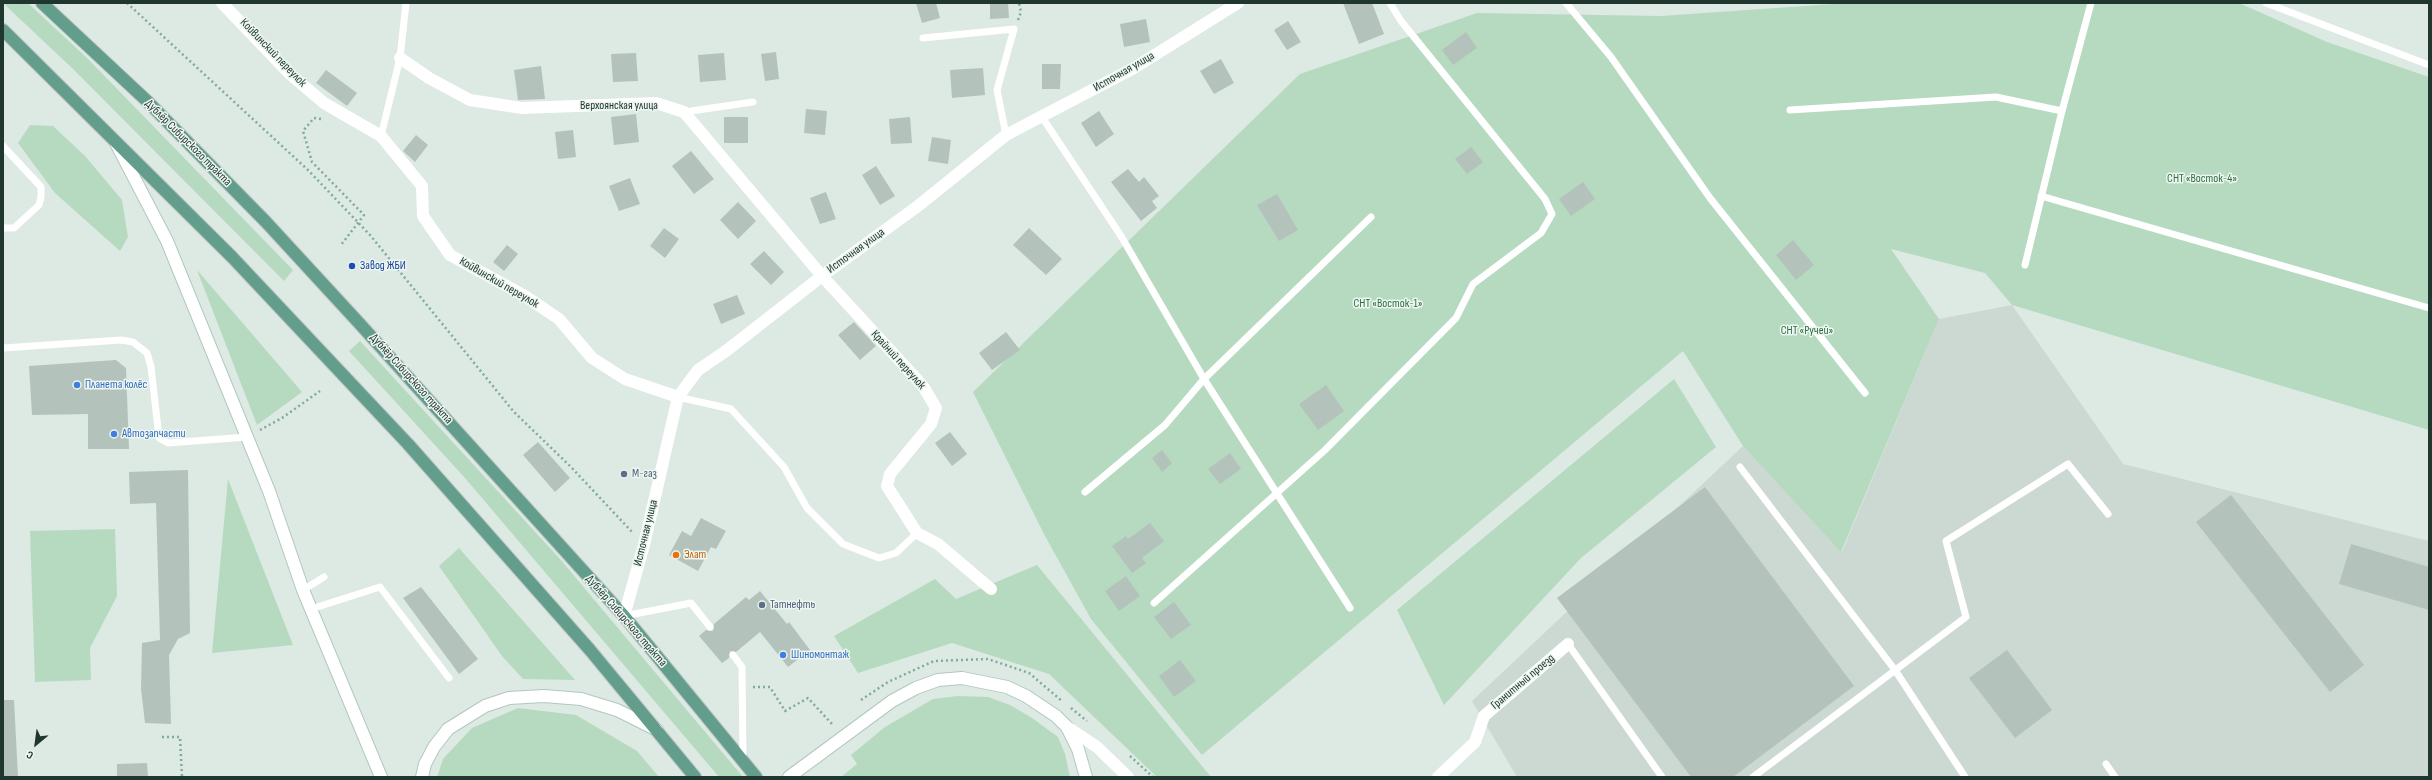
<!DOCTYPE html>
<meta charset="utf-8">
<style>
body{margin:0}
#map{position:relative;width:2432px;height:780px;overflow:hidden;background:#dde9e3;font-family:"Sofia Sans Condensed",sans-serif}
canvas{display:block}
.frame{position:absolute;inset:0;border:4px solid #203730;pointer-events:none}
.north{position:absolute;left:16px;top:724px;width:40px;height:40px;-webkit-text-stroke:3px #edf6f1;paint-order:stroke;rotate:209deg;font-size:11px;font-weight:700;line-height:16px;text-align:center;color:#203730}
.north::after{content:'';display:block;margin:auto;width:14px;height:18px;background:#203730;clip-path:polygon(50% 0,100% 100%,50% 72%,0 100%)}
</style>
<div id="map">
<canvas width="2432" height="780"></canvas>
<div class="frame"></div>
<div class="north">С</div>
</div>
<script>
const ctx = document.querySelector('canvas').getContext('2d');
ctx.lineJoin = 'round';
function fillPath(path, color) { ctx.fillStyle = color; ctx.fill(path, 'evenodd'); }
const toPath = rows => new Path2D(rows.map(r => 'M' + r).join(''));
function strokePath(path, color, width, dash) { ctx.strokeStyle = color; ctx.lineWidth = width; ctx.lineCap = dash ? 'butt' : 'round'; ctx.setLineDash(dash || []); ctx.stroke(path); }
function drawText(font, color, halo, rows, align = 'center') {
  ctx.font = font + ' "Sofia Sans Condensed",sans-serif'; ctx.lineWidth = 3; ctx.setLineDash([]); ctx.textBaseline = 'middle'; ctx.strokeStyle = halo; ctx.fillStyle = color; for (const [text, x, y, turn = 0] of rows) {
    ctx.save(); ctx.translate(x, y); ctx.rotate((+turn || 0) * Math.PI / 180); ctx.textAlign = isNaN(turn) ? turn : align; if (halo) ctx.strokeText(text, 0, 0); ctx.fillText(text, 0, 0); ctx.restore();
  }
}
const built = toPath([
 [2012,305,2123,464,2429,541,2429,777,1517,777,1472,701,1743,446,1842,552,1939,319]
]);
const green = toPath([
 [3,3,28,3,88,59,293,270,284,281,73,69],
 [1848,3,2239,3,2327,42,2429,77,2429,430,2012,305,1985,273,1891,249,1939,319,1841,552,1743,446,1683,351,1202,755,1091,619,1045,536,973,392,1300,74,1477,13,1661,16],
 [30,125,53,126,85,156,122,200,128,237,120,251,55,193,18,143],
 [197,270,302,392,257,425],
 [360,341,560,559,743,777,719,777,465,478,349,351],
 [1674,379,1716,447,1581,558,1444,705,1397,610],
 [228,479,293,645,212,653],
 [115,529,117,596,90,648,91,680,35,682,30,531],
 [459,548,575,680,523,679,502,656,439,566],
 [1037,565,1211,777,1157,777,1049,674,952,643,858,673,834,636,935,579,956,599],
 [958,696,988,697,1010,705,1032,718,1058,737,1065,754,1070,777,841,777,857,764,851,755,885,727,933,699],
 [518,708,576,715,637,751,659,777,437,777,443,759,472,728]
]);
const building = toPath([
 [916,3,936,3,940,18,922,23],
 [990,3,1008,3,1009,18,990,19],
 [1343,3,1372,3,1384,34,1359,44],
 [1146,19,1150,42,1124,47,1120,24],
 [1288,21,1301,42,1287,50,1274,30],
 [1466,32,1477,48,1453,65,1442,50],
 [776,52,779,79,765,81,761,54],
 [636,53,638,81,613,82,611,54],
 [724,53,726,80,700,82,698,55],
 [1221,59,1234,83,1214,94,1200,71],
 [1042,64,1061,64,1060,89,1042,89],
 [541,66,545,99,518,100,514,70],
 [983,68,985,95,952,98,950,70],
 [326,70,357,93,347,106,316,83],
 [806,109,827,111,825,135,804,133],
 [1099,111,1114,134,1096,147,1081,123],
 [636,114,639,142,614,145,611,117],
 [724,117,748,117,748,143,724,143],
 [910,117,912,143,891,144,889,119],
 [573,130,576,157,558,159,555,132],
 [416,135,428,145,415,162,403,151],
 [932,137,951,140,948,164,928,161],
 [1471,147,1483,162,1467,174,1455,159],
 [691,151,714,179,694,194,672,166],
 [876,166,895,196,880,205,862,175],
 [1128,169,1139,182,1144,177,1159,196,1152,201,1157,208,1141,221,1111,182],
 [630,178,640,204,619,211,609,186],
 [1583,182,1595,199,1571,216,1559,199],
 [826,192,836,219,820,224,810,198],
 [1277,194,1298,230,1279,241,1257,205],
 [738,202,756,221,738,239,720,220],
 [664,228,679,239,665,258,650,246],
 [1029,228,1062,259,1046,275,1013,245],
 [1793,240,1814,265,1796,280,1776,255],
 [507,245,518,254,504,271,493,262],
 [764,251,784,272,771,285,750,264],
 [737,295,745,314,721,324,713,304],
 [854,322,876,346,860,360,838,335],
 [1006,332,1020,350,992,370,979,353],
 [116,360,126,368,129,449,88,449,88,414,32,415,29,366],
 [1326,385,1344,411,1318,430,1299,404],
 [950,432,967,454,952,466,935,443],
 [538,442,570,478,555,492,523,455],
 [1162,450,1172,463,1162,472,1152,458],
 [1230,453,1241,469,1220,484,1208,469],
 [188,470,190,633,178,639,169,655,171,724,145,723,141,689,142,643,160,640,156,503,130,504,129,472],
 [1705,487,1854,686,1733,777,1691,777,1557,598],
 [2231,495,2364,665,2330,692,2196,522],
 [701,518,726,531,716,549,711,547,698,571,669,555,682,531,691,536],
 [1150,523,1164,541,1142,558,1146,563,1132,573,1112,546,1126,536,1128,539],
 [2351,544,2429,567,2429,610,2339,584],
 [1126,576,1140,596,1119,611,1105,591],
 [421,587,478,659,459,674,403,598],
 [760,591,787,624,789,622,810,650,788,667,760,632,736,652,730,651,729,658,722,663,699,636,706,630,713,631,714,624,746,597,749,600],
 [1174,602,1191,625,1171,639,1154,617],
 [2007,650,2052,710,2015,738,1969,678],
 [1180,660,1196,681,1174,697,1159,676],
 [3,700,14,700,18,777,3,777],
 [147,763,148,777,117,777,117,764]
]);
const path = toPath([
 [127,3,308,170,370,235,514,412,571,467,633,533],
 [1018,20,1021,12,1019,3],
 [321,119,314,118,303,131,312,162,364,215,341,245],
 [260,430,282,418,320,391],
 [753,687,770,687,785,711,808,698,832,724],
 [861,700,888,682,934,661,988,659,1029,673,1062,701],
 [1071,708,1087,721],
 [162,737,180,737,182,777],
 [1130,756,1153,777]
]);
const lane = toPath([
 [1566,3,1611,57,1710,198,1865,393],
 [2266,3,2429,65],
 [923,38,1014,29,997,90,1006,135],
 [1790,110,1996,97,2062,111],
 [684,112,753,102],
 [1042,117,1121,236,1204,379,1350,608],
 [381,136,400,58,406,3],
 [3,146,41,187,41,197,39,205,14,228,3,228],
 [2041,196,2429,308],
 [2025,265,2062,111,2091,3],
 [3,348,121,340,133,342,147,353,151,367,159,438,168,443,247,437],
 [678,397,731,409,784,467,807,508,843,544,879,558,896,553,917,533],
 [1740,467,1895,670,1965,777],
 [1085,492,1165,425,1204,379,1371,217],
 [303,590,324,577],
 [1154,603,1325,450,1456,318,1473,284,1541,233,1552,214,1545,199,1401,21,1390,3],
 [311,609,380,587,449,678],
 [624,616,691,603,710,627],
 [1568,644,1662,777],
 [733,655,742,667,743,761],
 [2106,764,2115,777],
 [1753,777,1966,617,1946,541,2068,464,2108,514]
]);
const street = toPath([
 [222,3,290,74,324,103,381,136,422,186,423,216,450,255,525,296,559,319,592,358,625,379,678,397],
 [400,58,429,78,470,100,522,108,656,103,684,112,822,276,923,386,936,408,931,424,890,474,887,486,917,533,938,544,991,589],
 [624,616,644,545,678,397,698,370,726,351,822,276,918,206,1006,135,1134,68,1238,3],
 [1067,727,1097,747,1128,777],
 [1438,777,1475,742,1484,716,1568,644]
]);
const secondary = toPath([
 [116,143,167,241,269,491,303,590,381,777],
 [422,777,425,764,434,747,448,729,485,706,509,698,544,696,581,699,617,710,657,730],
 [789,777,892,701,916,688,938,680,962,678,1007,687,1026,696,1056,716,1067,727,1078,749,1086,777]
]);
const primary = toPath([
 [42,3,147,101,266,222,359,323,624,616,756,777],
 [3,30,232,257,408,444,590,650,695,777]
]);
const markers = [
 [352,266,4,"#1a4fb4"],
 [77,385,4,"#3f7fe0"],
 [114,434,4,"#3f7fe0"],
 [624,474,4,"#5c6f8a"],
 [676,555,4,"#e8710a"],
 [762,605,4,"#5c6f8a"],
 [783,655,4,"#3f7fe0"]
];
const streetNames = [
 ["Койвинский переулок",273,53,46],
 ["Источная улица",1124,72,-30],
 ["Верхоянская улица",619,106],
 ["Дублёр Сибирского тракта",188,143,45],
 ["Источная улица",856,251,-36],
 ["Койвинский переулок",499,283,30],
 ["Крайний переулок",898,360,48],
 ["Дублёр Сибирского тракта",411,379,48],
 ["Источная улица",646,533,-76],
 ["Дублёр Сибирского тракта",626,621,49],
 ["Гранитный проезд",1523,682,-40]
];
const parkNames = [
 ["СНТ «Восток-4»",2202,179],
 ["СНТ «Восток-1»",1388,304],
 ["СНТ «Ручей»",1807,331]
];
const transitNames = [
 ["Завод ЖБИ",360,266]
];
const shopNames = [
 ["Планета колёс",85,385],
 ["Автозапчасти",122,434],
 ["Шиномонтаж",791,655]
];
const serviceNames = [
 ["М-газ",632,474],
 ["Татнефть",770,605]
];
const foodNames = [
 ["Элат",684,555]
];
fillPath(built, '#ccd8d2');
fillPath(green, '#b6dabf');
fillPath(building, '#b3c3bc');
strokePath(secondary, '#b1c8bf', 14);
strokePath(primary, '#bcc3c1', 14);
strokePath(path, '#7eac9c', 2.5, [2, 3]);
strokePath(lane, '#fff', 7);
strokePath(street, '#fff', 12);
strokePath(secondary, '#fff', 12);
strokePath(primary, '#639d8c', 12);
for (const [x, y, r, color] of markers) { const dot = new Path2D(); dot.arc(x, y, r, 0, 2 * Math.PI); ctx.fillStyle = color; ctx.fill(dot); strokePath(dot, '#edf6f1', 1.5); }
drawText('12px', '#203730', '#edf6f1', streetNames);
drawText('12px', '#2b6d42', '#edf6f1', parkNames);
drawText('12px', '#164399', '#edf6f1', transitNames, 'left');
drawText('12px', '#366cbe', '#edf6f1', shopNames, 'left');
drawText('12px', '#4e5e75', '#edf6f1', serviceNames, 'left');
drawText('12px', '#c56008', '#edf6f1', foodNames, 'left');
</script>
